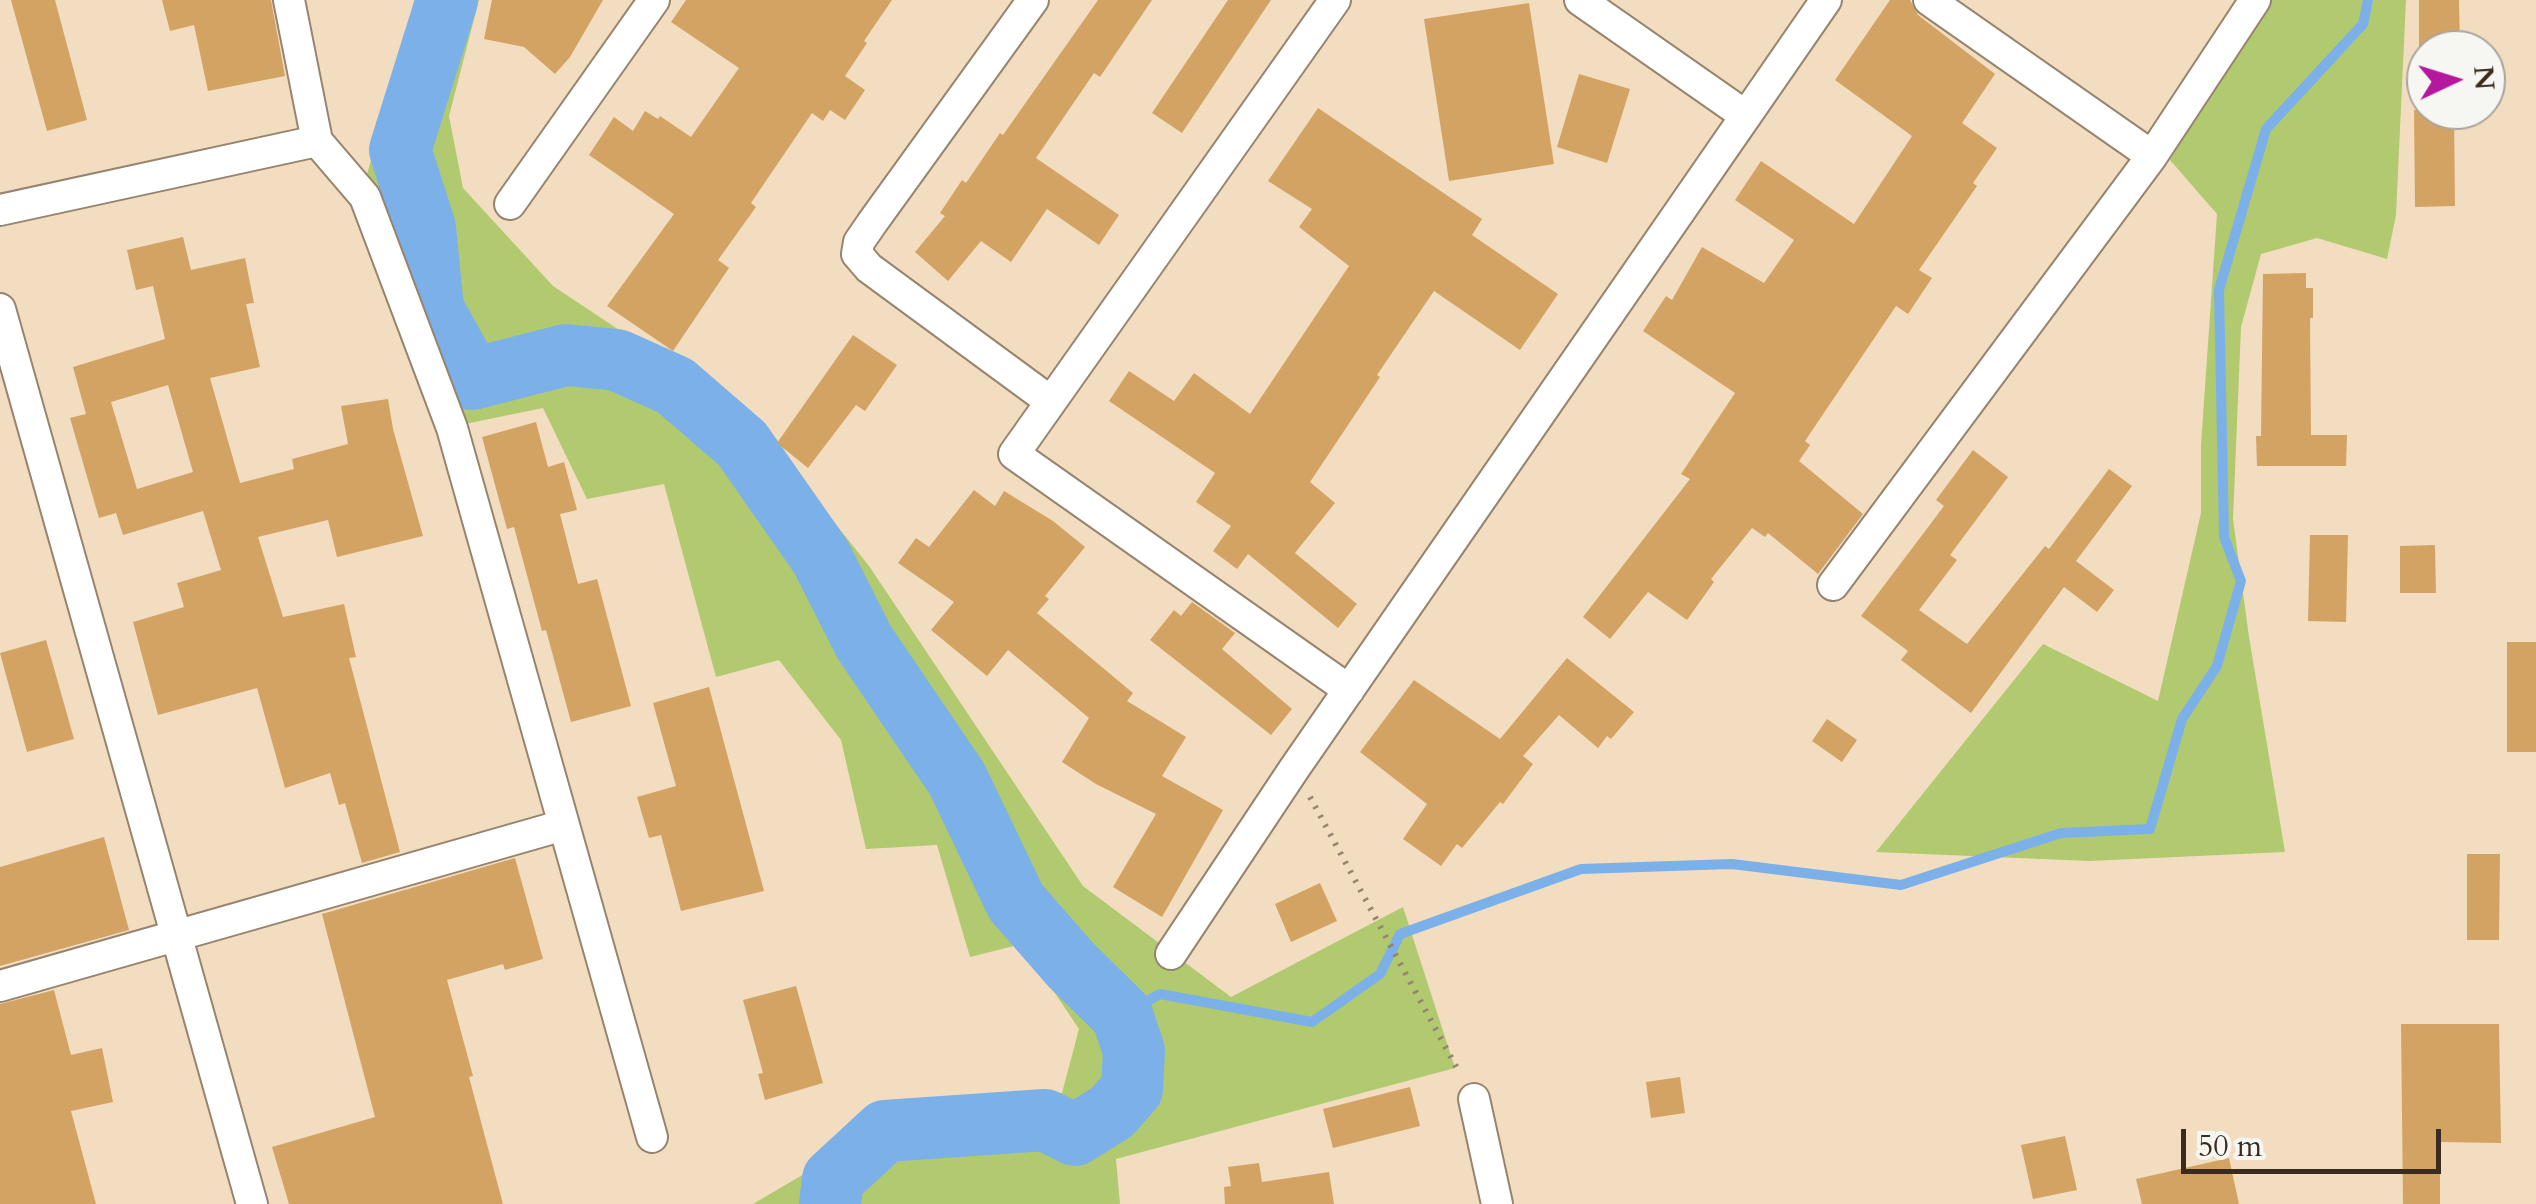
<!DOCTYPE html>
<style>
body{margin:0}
#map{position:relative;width:2536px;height:1204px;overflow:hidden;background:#f2ddc0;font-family:Cardo,serif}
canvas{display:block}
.north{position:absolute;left:2406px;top:30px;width:100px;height:100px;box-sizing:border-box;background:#f6f6f2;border:2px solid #aba49d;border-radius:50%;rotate:86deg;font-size:28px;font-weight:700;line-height:40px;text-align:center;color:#3b2a1e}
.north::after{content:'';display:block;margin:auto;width:35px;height:45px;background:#b5179e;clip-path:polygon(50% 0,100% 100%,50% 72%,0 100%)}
.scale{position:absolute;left:2181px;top:1129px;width:260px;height:45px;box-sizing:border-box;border:5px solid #3b2a1e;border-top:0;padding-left:12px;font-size:30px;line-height:35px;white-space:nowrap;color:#3b2a1e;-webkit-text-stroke:8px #f6f6f2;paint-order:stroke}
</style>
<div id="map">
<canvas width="2536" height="1204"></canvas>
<div class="north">N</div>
<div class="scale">50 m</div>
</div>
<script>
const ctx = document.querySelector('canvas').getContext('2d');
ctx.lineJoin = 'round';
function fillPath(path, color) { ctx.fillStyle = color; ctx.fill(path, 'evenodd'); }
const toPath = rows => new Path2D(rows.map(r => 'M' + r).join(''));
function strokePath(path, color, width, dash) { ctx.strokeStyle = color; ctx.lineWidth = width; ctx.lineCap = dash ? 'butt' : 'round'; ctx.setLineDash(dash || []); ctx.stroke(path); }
const green = toPath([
 [418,0,479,0,449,116,463,188,553,286,750,417,869,566,1083,886,1231,997,1403,907,1455,1068,1116,1159,1120,1204,753,1204,838,1154,906,1122,1022,1113,1062,1093,1079,1029,1022,944,970,957,937,845,866,849,841,740,779,660,716,677,664,484,587,499,543,408,460,425,367,174],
 [2267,0,2406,0,2396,215,2387,259,2317,238,2261,254,2241,327,2233,519,2249,637,2285,852,2089,861,1876,852,2043,644,2158,701,2201,513,2201,445,2217,214,2170,160]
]);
const stream = toPath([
 [1122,1015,1160,994,1312,1022,1380,974,1400,934,1581,869,1732,864,1901,885,2061,833,2150,829,2182,719,2217,666,2241,581,2224,537,2219,290,2266,129,2363,24,2368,0]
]);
const river = toPath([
 [447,0,400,150,425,228,433,309,472,379,566,355,617,360,675,386,742,444,821,557,864,642,957,779,1016,902,1071,965,1122,1015,1134,1051,1132,1089,1112,1112,1075,1135,1045,1120,885,1131,833,1179,830,1204]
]);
const building = toPath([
 [11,0,55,0,87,120,47,131],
 [162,0,271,0,285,76,208,91,194,25,170,31],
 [492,0,603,0,570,57,555,74,524,47,484,39],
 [686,0,892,0,864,41,867,43,845,76,865,90,845,120,830,110,823,121,812,113,751,203,756,207,718,260,729,268,673,351,607,306,674,214,589,155,614,117,633,131,645,111,658,119,660,116,691,137,739,68,671,22],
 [1098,0,1152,0,1100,77,1094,73,1036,158,1119,215,1099,245,1047,209,1011,262,981,241,948,281,915,252,945,216,940,213,962,180,966,183,1000,133,1003,135],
 [1228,0,1271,0,1182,133,1152,113],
 [1890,0,1910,0,1918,15,1995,74,1962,123,1997,148,1973,183,1977,186,1919,270,1932,278,1908,314,1896,306,1805,441,1810,445,1799,461,1863,514,1818,574,1768,533,1765,537,1752,528,1711,579,1714,582,1687,620,1648,592,1610,639,1583,617,1690,479,1681,474,1735,393,1643,331,1666,296,1672,300,1702,247,1764,283,1794,240,1735,200,1761,161,1854,224,1912,136,1835,80],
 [2419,0,2459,0,2460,50,2419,50],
 [1529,3,1554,164,1449,181,1424,19],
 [1579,74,1630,89,1607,163,1557,147],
 [1318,108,1482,219,1472,235,1558,294,1520,350,1434,291,1377,375,1380,377,1310,482,1335,503,1295,553,1357,604,1338,628,1248,554,1237,569,1213,551,1231,526,1196,502,1215,473,1109,401,1129,371,1174,401,1194,373,1250,414,1349,266,1299,227,1312,209,1268,181],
 [2414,110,2454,110,2455,206,2415,207],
 [183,237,191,270,245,258,254,303,246,304,260,367,210,378,240,483,294,469,292,459,348,444,341,406,388,399,393,429,423,536,337,557,328,520,258,537,283,617,344,604,356,657,349,658,400,852,362,863,345,803,339,805,330,773,285,788,257,688,158,715,133,622,184,607,177,583,221,570,203,511,123,535,116,513,99,518,70,418,86,414,73,367,165,339,153,286,136,290,127,250],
 [168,385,193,472,137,489,111,402],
 [2306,273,2306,288,2313,288,2313,318,2310,318,2311,435,2347,435,2346,466,2257,466,2256,436,2261,436,2263,274],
 [853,335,897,365,865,411,856,405,808,468,777,443],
 [536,422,548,467,564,462,577,510,560,514,578,584,597,579,631,706,571,722,546,630,542,631,514,527,507,529,482,437],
 [1973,450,2008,477,1950,555,1957,560,1919,610,1967,644,2045,546,2049,549,2109,469,2132,486,2076,561,2114,590,2097,612,2064,587,1971,713,1901,660,1908,651,1861,616,1944,506,1936,500],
 [974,490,995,506,1004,491,1053,521,1085,547,1045,596,1049,599,1037,613,1133,693,1127,701,1186,737,1162,776,1223,810,1162,917,1113,887,1156,814,1096,784,1062,762,1089,718,1008,650,987,676,931,630,954,602,898,563,916,538,929,547],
 [2310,535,2348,535,2346,622,2308,621],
 [2435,545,2436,593,2400,593,2400,546],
 [1192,602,1235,633,1222,649,1292,709,1271,735,1150,640,1174,610,1181,616],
 [46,640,74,739,27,752,0,653],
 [2507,642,2536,642,2536,752,2507,752],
 [1567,658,1634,712,1611,739,1607,736,1598,748,1559,715,1523,756,1533,764,1503,804,1500,802,1462,848,1457,844,1441,866,1403,839,1427,804,1360,752,1414,680,1500,739],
 [709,687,764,891,681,911,661,835,649,838,637,797,676,786,653,703],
 [1827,719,1857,740,1842,762,1812,741],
 [104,837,129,930,0,966,0,867],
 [2467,854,2500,854,2499,940,2467,940],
 [515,858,543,959,505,970,503,964,447,980,473,1076,469,1077,503,1204,289,1204,272,1147,375,1117,322,914],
 [1320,883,1337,921,1291,942,1275,904],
 [796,986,823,1083,765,1100,758,1074,763,1073,743,1000],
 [54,990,71,1055,102,1048,113,1102,71,1111,96,1204,0,1204,0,1004],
 [2401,1024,2499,1024,2501,1143,2440,1142,2440,1204,2403,1204],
 [1680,1077,1685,1113,1651,1118,1646,1082],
 [1410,1087,1420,1126,1333,1148,1323,1109],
 [2065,1136,2077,1190,2033,1199,2021,1145],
 [2229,1158,2239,1204,2142,1204,2136,1179],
 [1259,1163,1262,1182,1329,1172,1334,1204,1225,1204,1224,1187,1231,1186,1228,1167]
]);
const path = toPath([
 [1310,797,1459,1072]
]);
const street = toPath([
 [289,0,317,141,365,197,452,428,652,1137],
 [1033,0,872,223,859,242,857,254,869,268,1050,401],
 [1335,0,1014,454,1349,690],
 [1580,0,1746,116],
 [1929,0,2152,156],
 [510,204,654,0],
 [0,210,317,141],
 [0,309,252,1204],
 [1833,585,2152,156,2255,0],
 [1171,954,1294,769,1826,0],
 [0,986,564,825],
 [1474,1099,1497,1204]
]);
fillPath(green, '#b1ca6f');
strokePath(stream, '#7cb0e9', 10);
strokePath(river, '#7cb0e9', 62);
fillPath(building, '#d3a364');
strokePath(street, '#96846f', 34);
strokePath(path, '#96846f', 6, [2.5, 8]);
strokePath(street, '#fff', 30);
</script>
